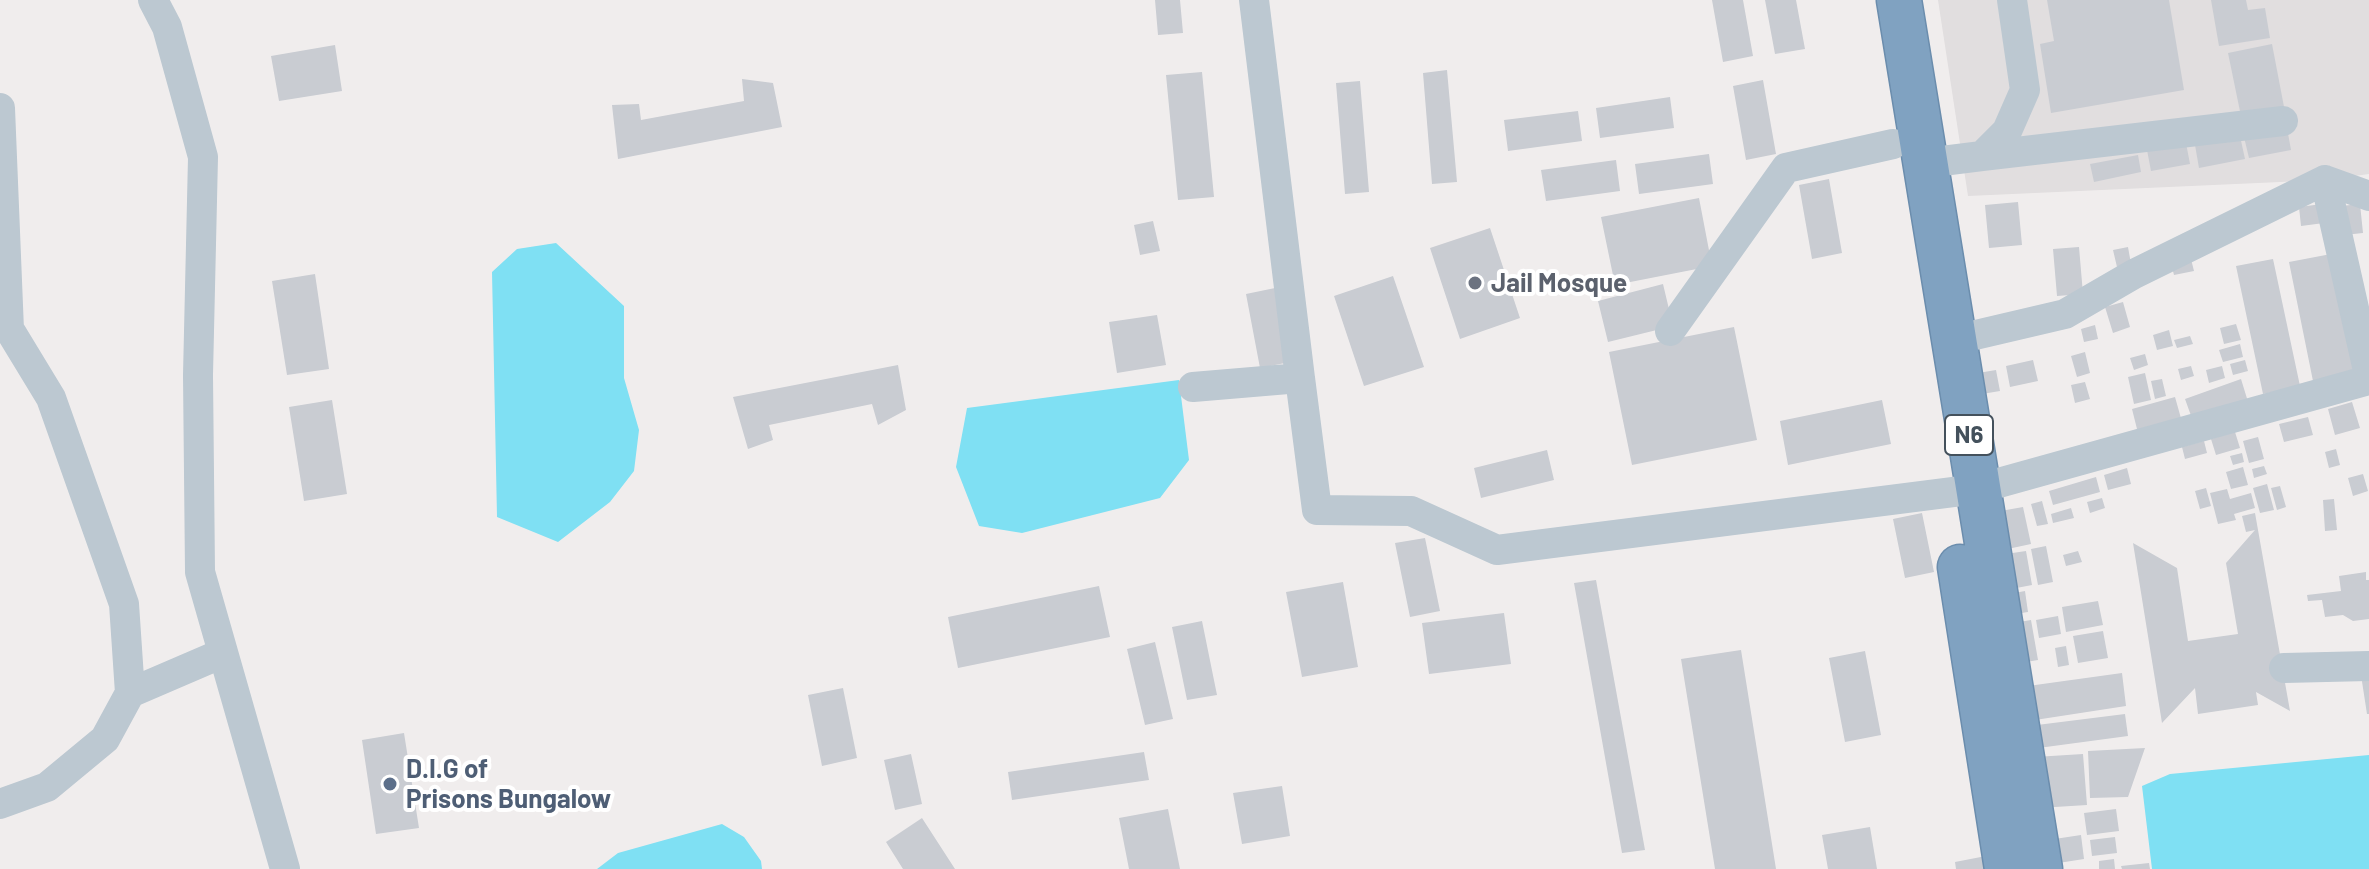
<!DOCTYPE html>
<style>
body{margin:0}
canvas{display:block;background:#f0eded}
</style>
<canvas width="2369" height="869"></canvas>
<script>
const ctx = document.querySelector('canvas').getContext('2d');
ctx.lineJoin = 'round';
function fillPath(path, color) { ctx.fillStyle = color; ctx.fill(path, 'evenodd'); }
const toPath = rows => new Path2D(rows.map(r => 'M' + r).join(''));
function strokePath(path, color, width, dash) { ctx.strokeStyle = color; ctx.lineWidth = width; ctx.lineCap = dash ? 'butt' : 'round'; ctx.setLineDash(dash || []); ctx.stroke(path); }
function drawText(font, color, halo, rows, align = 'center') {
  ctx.font = font + ' Barlow,sans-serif'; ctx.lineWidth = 8; ctx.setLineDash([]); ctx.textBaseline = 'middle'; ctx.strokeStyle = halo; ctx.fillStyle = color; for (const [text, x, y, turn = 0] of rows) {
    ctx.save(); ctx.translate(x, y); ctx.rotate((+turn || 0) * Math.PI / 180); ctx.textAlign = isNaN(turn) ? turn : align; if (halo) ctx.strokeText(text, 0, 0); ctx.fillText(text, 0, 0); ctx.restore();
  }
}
const education = toPath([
 [1938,0,2369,0,2369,174,2325,180,1968,196]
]);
const water = toPath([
 [556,243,624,306,624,378,639,430,634,471,610,502,558,542,497,517,492,272,517,249],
 [1179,380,1189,460,1160,498,1022,533,979,526,956,467,967,408],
 [2369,755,2369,869,2152,869,2142,786,2170,774],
 [722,824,744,837,761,861,762,869,597,869,618,853]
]);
const building = toPath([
 [1155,0,1180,0,1183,33,1158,35],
 [1712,0,1743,0,1753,56,1723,62],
 [1765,0,1796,0,1805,49,1775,54],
 [2047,0,2169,0,2184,90,2051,113,2040,44,2054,41],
 [2211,0,2246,0,2248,10,2265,8,2270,38,2219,46],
 [2272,44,2285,112,2242,121,2228,53],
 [335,45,342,91,279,101,271,56],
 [1447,70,1457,182,1432,184,1423,73],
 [1202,72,1214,197,1178,200,1166,75],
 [742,79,773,83,782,127,618,159,612,105,639,104,641,120,744,101],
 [1763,80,1776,154,1746,160,1733,86],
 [1360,81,1369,192,1345,194,1336,83],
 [1670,97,1674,128,1600,138,1596,108],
 [1578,111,1582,141,1508,151,1504,120],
 [2287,128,2291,150,2249,158,2244,137],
 [2240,136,2245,159,2199,168,2195,145],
 [2186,143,2190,164,2151,171,2147,150],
 [1709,154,1713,184,1639,194,1635,164],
 [2138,155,2141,172,2094,182,2090,164],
 [1616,160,1620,191,1546,201,1541,170],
 [1829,179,1842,253,1812,259,1799,185],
 [1699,198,1712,266,1615,285,1601,217],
 [2018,202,2022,245,1989,248,1985,205],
 [2322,204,2324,223,2301,226,2299,207],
 [2360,204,2363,233,2344,235,2341,206],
 [1153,221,1160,251,1140,255,1134,225],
 [1490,228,1520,318,1460,339,1430,248],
 [2079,247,2083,294,2057,296,2053,249],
 [2128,247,2131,264,2117,267,2113,250],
 [2188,247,2194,271,2174,275,2168,252],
 [2331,254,2356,383,2315,391,2289,262],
 [2273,259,2300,386,2263,394,2236,266],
 [315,274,329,369,287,375,272,281],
 [1393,276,1424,367,1364,386,1334,296],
 [1663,284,1673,326,1608,342,1598,301],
 [1275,288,1290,362,1260,368,1246,294],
 [2123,302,2130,327,2113,333,2105,307],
 [1157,315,1166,365,1117,373,1109,322],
 [2236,324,2241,340,2224,344,2220,328],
 [2095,325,2098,339,2084,342,2081,329],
 [1734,327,1757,440,1632,465,1609,352],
 [2169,330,2173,346,2157,350,2153,335],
 [2190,336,2193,344,2177,348,2174,340],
 [2240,344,2243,357,2223,362,2219,350],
 [2085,352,2090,373,2077,377,2071,356],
 [2145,354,2148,365,2134,370,2130,358],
 [2033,360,2038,381,2010,387,2006,366],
 [2245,360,2248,371,2233,375,2230,364],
 [898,365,906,410,878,425,872,404,769,425,773,440,748,449,733,397],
 [2191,366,2194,376,2181,380,2178,369],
 [2222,366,2225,378,2209,383,2206,370],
 [1996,370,2000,391,1970,396,1966,375],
 [2145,373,2151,400,2134,404,2128,377],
 [2162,379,2166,396,2155,399,2151,381],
 [2241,379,2249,405,2194,424,2185,399],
 [2085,382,2090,399,2075,403,2071,385],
 [2175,397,2184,429,2140,441,2132,409],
 [332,400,347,494,304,501,289,407],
 [1882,400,1891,444,1788,465,1780,421],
 [2352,402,2360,428,2335,435,2328,409],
 [2308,417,2313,435,2284,442,2279,424],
 [2235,432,2240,448,2216,455,2211,439],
 [2258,437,2264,459,2249,463,2243,441],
 [2204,441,2207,453,2185,459,2182,447],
 [2336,449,2340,465,2329,468,2325,452],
 [1547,450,1554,480,1481,498,1474,468],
 [2242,453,2244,462,2233,465,2230,456],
 [2264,466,2267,474,2254,478,2252,469],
 [2243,467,2248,485,2231,489,2226,472],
 [2127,468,2131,484,2108,490,2104,475],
 [2363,474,2368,491,2353,496,2348,478],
 [2096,477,2100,492,2053,505,2049,491],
 [2267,484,2274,510,2260,513,2253,488],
 [2280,486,2286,507,2277,510,2271,488],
 [2206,488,2211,506,2200,509,2195,491],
 [2227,489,2230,499,2251,493,2255,508,2234,514,2236,520,2218,524,2210,493],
 [2102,498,2105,508,2090,513,2087,502],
 [2334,499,2337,530,2325,531,2323,500],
 [2042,501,2048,524,2037,526,2031,504],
 [2023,507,2031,544,2003,550,1995,512],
 [2071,508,2074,518,2053,523,2051,514],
 [1922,513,1934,572,1905,578,1893,519],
 [2255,513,2290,711,2256,692,2258,705,2198,714,2195,688,2162,723,2133,543,2177,568,2188,641,2238,634,2226,563,2255,530,2246,532,2242,516],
 [1425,538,1440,611,1410,617,1395,543],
 [2046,546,2053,582,2038,585,2031,549],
 [2026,551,2032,585,2006,590,1999,555],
 [2078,551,2082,562,2066,566,2063,555],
 [2366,572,2366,580,2369,580,2369,619,2353,621,2343,615,2325,617,2322,600,2308,601,2307,595,2341,591,2339,576],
 [1596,580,1645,850,1622,853,1574,583],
 [1343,582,1358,667,1302,677,1286,592],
 [1099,586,1110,637,958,668,948,617],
 [2025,591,2028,612,2008,615,2004,595],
 [2098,601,2103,625,2066,632,2062,607],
 [1504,613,1511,664,1429,674,1422,623],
 [2058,616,2061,634,2039,638,2036,620],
 [2031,620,2038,660,2020,663,2013,623],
 [1202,621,1217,695,1187,700,1172,627],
 [2103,631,2108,658,2078,663,2073,636],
 [1155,642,1173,719,1145,725,1127,649],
 [2066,646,2069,665,2058,667,2055,648],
 [1741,650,1776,869,1715,869,1681,659],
 [1865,651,1881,735,1845,742,1829,658],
 [2122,673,2126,706,2035,720,2028,686],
 [2369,674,2369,714,2367,714,2361,675],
 [843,688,857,758,822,766,808,695],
 [2125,714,2128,736,2031,749,2029,726],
 [404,733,419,828,376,834,362,740],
 [2145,748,2128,797,2090,798,2088,751],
 [1144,752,1149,780,1012,800,1008,772],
 [911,754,922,804,895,810,884,760],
 [2083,754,2087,805,2039,808,2035,757],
 [1282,786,1290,836,1242,844,1233,793],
 [1168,809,1180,869,1129,869,1119,818],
 [2116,809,2119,831,2087,835,2084,813],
 [922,818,955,869,903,869,886,842],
 [1870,827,1877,869,1828,869,1822,835],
 [2081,835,2084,859,2052,864,2048,840],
 [2115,837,2117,853,2092,856,2090,840],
 [1986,856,1989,869,1956,869,1955,862],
 [2114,859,2115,869,2099,869,2099,861],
 [2149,863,2150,869,2122,869,2121,866]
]);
const minor = toPath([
 [153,0,167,27,203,157,198,375,200,572,285,869],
 [1254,0,1300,378],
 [0,108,9,330],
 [1982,156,2283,121],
 [1926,163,1982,156,2007,131,2025,90,2012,0],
 [2325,180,2369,375],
 [0,314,51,398,124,604,130,693,105,739,47,787,0,804],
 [1670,331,1786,168,1893,144],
 [1954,340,2065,314,2134,274,2325,180,2369,196],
 [1193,387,1300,378,1317,510,1411,511,1497,550,1977,489,2369,380],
 [2284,668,2369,666],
 [130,693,223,653]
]);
const highway = toPath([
 [1899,0,2040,869],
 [1960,567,2007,869]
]);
const markers = [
 [1475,283,8,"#6b7280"],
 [390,784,8,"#5c6f8a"]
];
const shields = [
 [1969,435,48]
];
const shieldNames = [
 ["N6",1969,435]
];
const worshipNames = [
 ["Jail Mosque",1491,283]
];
const serviceNames = [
 ["D.I.G of",406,769],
 ["Prisons Bungalow",406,799]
];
fillPath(education, '#e1dedf');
fillPath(water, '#7fe0f3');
fillPath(building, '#c9ccd2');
strokePath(highway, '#6b8dad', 47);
strokePath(minor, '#bcc8d1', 30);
strokePath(highway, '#80a2c1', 44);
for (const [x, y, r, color] of markers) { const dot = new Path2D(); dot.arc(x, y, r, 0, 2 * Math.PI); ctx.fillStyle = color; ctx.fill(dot); strokePath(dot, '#fff', 3); }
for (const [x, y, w] of shields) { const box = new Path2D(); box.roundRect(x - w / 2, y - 20, w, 40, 6); ctx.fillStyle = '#fff'; ctx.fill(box); strokePath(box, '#44515c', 2); }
drawText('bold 24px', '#44515c', null, shieldNames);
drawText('bold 26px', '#5b616d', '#fff', worshipNames, 'left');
drawText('bold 26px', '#4e5e75', '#fff', serviceNames, 'left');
</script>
